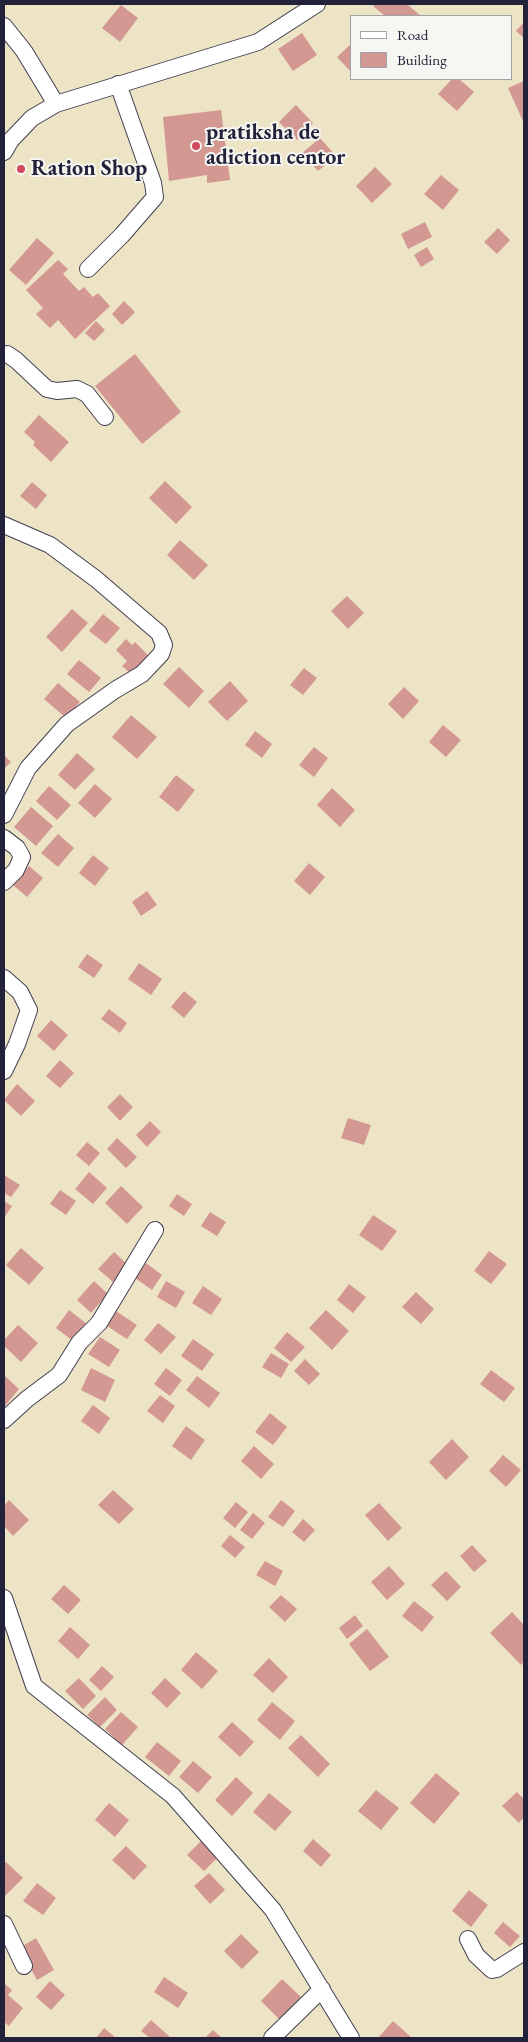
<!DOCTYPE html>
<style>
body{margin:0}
#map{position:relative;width:528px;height:2042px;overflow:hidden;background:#ede4c6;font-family:"EB Garamond",serif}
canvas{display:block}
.frame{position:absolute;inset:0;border:5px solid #22223b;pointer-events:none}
.legend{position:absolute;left:350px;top:15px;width:162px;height:65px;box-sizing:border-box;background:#f6f6f2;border:1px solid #a1a1a9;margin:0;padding:6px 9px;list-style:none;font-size:15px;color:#22223b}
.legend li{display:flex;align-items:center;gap:10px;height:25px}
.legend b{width:25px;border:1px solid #a1a1a9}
</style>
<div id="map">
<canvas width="528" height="2042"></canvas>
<div class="frame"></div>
<ul class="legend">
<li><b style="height:6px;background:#fff"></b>Road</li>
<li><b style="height:14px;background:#d49892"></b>Building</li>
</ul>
</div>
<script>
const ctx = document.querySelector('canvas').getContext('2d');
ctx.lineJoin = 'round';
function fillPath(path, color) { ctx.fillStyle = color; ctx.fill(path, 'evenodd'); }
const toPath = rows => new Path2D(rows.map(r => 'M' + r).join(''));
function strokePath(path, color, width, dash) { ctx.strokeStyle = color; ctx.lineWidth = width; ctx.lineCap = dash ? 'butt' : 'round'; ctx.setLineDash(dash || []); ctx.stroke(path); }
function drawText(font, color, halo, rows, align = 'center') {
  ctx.font = font + ' "EB Garamond",serif'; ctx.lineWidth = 4; ctx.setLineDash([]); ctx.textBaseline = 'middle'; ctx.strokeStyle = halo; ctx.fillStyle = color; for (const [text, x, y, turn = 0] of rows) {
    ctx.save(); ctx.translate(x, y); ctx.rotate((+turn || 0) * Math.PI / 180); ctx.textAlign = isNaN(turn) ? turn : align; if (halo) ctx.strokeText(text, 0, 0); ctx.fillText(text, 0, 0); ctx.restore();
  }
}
const building = toPath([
 [375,4,407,4,421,16,385,16,373,6],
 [121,5,138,18,120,42,102,28],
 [524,22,524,38,516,31],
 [302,33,317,55,293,71,278,49],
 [352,43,352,73,337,57],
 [452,79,459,79,474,92,457,111,438,94],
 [524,81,524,120,523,121,508,88],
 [296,105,313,123,297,140,279,122],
 [221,110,230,180,207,183,207,175,169,181,163,117],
 [320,138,336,156,318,171,302,153],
 [375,167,392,184,372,203,356,186],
 [441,175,459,190,443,210,424,194],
 [425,222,432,237,408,249,401,234],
 [498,228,510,240,497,254,484,242],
 [37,238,54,253,26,285,9,270],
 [427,247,434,259,421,267,414,255],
 [58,260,68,269,63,274,79,291,84,287,93,297,98,293,110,306,75,339,58,320,50,328,36,314,43,308,26,290],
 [124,301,135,312,122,325,112,314],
 [96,321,105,330,94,341,85,333],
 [135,354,181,412,142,444,95,386],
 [39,415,69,442,51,462,33,445,35,442,24,432],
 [165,481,192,507,176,524,149,498],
 [32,482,47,495,36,509,20,496],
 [180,540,208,565,194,580,167,555],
 [347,596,364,613,348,629,331,611],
 [72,609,88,623,62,652,46,637],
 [103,614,120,628,106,644,89,631],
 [126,639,132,645,135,642,149,656,132,675,122,666,127,661,116,650],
 [79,660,101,678,89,692,67,674],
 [179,667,204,691,189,708,163,684],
 [304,668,317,678,303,695,290,685],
 [230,681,248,701,227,721,208,702],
 [58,683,80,702,66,718,44,699],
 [404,687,419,701,403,719,388,704],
 [131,715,157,737,137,759,112,737],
 [443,725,461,740,446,757,429,742],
 [255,731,272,744,262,758,245,745],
 [314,747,328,758,314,777,299,765],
 [77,753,95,769,75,790,58,775],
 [4,755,11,762,4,769],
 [176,775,195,790,178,812,159,797],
 [95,784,112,799,95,818,78,803],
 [49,786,71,805,57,820,36,801],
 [332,788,355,810,340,827,317,805],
 [31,807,53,826,36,846,14,827],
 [58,834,74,848,58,867,41,853],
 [93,855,109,868,95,886,79,873],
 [309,863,325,877,310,895,294,881],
 [29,866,43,878,27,897,13,885],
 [147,891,157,905,141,916,132,902],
 [87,954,103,965,94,978,78,967],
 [139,963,162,979,151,995,128,979],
 [184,991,197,1002,184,1018,171,1007],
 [109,1009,127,1023,120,1033,101,1019],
 [51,1020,68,1035,54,1051,37,1036],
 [60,1060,74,1073,60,1088,46,1076],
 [17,1084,35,1101,21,1116,4,1100],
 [120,1094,133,1107,120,1121,107,1107],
 [348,1118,371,1125,364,1145,341,1138],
 [150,1121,161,1132,147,1147,136,1135],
 [117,1138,137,1157,126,1168,107,1149],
 [87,1142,100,1153,89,1166,76,1155],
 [89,1172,107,1188,93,1204,75,1189],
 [4,1175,20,1185,11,1197,4,1193],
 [121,1186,143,1207,127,1224,105,1203],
 [60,1190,76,1201,66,1215,50,1204],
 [177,1194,192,1204,184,1216,169,1206],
 [4,1201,12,1206,4,1218],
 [210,1212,226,1222,217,1236,201,1226],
 [373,1215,397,1231,382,1251,359,1235],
 [21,1248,44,1268,29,1285,6,1265],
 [489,1251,507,1264,491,1284,474,1271],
 [114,1252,128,1265,113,1282,98,1269],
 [146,1263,162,1275,152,1290,135,1278],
 [94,1281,108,1294,91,1313,77,1300],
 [166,1281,185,1292,176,1308,157,1297],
 [349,1284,366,1297,353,1313,337,1300],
 [203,1286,222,1299,211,1315,192,1303],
 [416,1292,434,1309,421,1324,402,1307],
 [69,1310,87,1324,73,1341,56,1328],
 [326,1310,349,1331,332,1350,309,1328],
 [116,1311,137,1325,127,1339,107,1326],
 [158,1323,176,1337,161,1354,144,1340],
 [18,1325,38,1343,21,1362,4,1346,4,1340],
 [287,1332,305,1347,291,1362,274,1348],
 [100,1337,120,1350,109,1367,88,1354],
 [193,1339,214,1354,202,1371,181,1356],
 [271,1353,289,1364,281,1378,262,1367],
 [305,1359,320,1374,309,1385,294,1371],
 [91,1368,115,1380,105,1402,81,1390],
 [166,1368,182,1380,170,1396,154,1384],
 [491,1370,515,1388,504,1402,480,1384],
 [4,1375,19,1389,4,1407],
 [197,1376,220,1393,209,1408,186,1390],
 [160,1395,175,1406,163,1423,147,1411],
 [93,1405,110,1418,99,1434,81,1421],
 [270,1413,287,1427,273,1445,255,1432],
 [186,1426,205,1440,191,1460,172,1446],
 [452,1439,469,1457,446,1480,429,1462],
 [254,1446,274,1464,261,1479,241,1461],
 [503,1455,521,1470,506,1487,489,1471],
 [113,1490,134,1509,119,1524,98,1505],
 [9,1500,29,1520,13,1536,4,1526,4,1506],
 [281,1500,295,1511,283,1527,268,1517],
 [236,1502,248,1512,235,1528,223,1518],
 [379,1503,402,1528,388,1541,365,1515],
 [253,1513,265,1523,252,1539,240,1530],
 [303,1519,315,1530,304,1542,292,1532],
 [230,1535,245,1547,235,1558,221,1546],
 [472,1545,487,1561,474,1572,460,1556],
 [265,1561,283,1571,275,1586,256,1575],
 [389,1566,405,1584,387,1600,371,1582],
 [446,1571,461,1587,447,1601,431,1585],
 [64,1585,81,1600,68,1614,51,1599],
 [281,1595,297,1609,285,1622,269,1607],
 [414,1601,434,1617,422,1632,402,1616],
 [512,1612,524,1625,524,1661,521,1665,490,1633],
 [355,1615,363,1626,347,1639,339,1628],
 [70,1627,90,1645,78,1659,58,1641],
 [367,1629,389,1657,370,1671,349,1644],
 [196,1652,218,1671,202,1689,181,1670],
 [269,1658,288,1677,273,1693,253,1675],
 [102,1666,114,1677,101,1691,89,1680],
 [79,1678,96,1696,83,1709,65,1691],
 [165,1678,181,1693,167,1708,151,1693],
 [105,1697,117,1710,100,1727,87,1715],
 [272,1702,295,1721,280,1740,257,1720],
 [121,1712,138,1727,122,1745,105,1729],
 [232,1722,254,1742,240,1757,218,1737],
 [301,1735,330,1764,318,1777,288,1748],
 [157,1742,181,1761,169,1776,145,1757],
 [193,1761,212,1777,198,1793,179,1777],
 [436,1773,460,1793,434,1824,410,1803],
 [236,1777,253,1793,232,1816,215,1800],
 [376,1790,399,1808,381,1830,358,1811],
 [517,1792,524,1799,524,1817,519,1823,502,1806],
 [269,1793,292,1812,275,1831,253,1812],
 [109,1803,129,1820,115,1837,95,1820],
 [313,1839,331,1855,321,1867,303,1851],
 [202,1840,219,1856,204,1871,187,1855],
 [126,1846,147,1866,134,1880,112,1860],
 [6,1862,23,1878,4,1897,4,1864],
 [209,1873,225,1890,210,1904,194,1886],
 [37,1883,56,1898,43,1915,23,1901],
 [469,1890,488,1905,471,1927,452,1911],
 [503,1922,520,1936,510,1947,494,1933],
 [241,1934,259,1952,242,1969,224,1951],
 [36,1938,54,1970,37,1980,19,1948],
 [164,1977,188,1993,178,2008,154,1992],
 [282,1979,301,1997,280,2020,261,2001],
 [50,1981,65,1995,51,2010,36,1997],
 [5,1984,12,1990,8,1995,23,2008,9,2026,4,2022],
 [151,2020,170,2037,169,2038,150,2038,141,2031],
 [393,2021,412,2038,378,2038],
 [104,2028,116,2038,96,2038],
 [213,2030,222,2038,205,2038]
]);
const minor = toPath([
 [4,26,24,51,56,104],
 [4,152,11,140,32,118,56,104,258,42,317,4],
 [88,269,122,235,155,197,153,183,118,84],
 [4,355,7,354,16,360,47,389,57,391,77,389,87,394,105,417],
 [4,525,50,545,96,579,159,633,164,645,161,654,142,674,115,690,67,724,28,768,4,815],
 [4,838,17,848,22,857,16,870,4,882],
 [4,978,20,992,29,1010,17,1044,4,1071],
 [4,1420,27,1399,59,1375,79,1343,99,1323,155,1230],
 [4,1598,34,1686,173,1796,273,1910,351,2038],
 [4,1924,24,1966],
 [468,1939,476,1955,492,1970,497,1969,524,1952],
 [272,2038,322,1989]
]);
const markers = [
 [196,146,5,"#d1495b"],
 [21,169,5,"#d1495b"]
];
const poiNames = [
 ["pratiksha de",206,133],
 ["adiction centor",206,158],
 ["Ration Shop",31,169]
];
fillPath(building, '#d49892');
strokePath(minor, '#403f50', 18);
strokePath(minor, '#fff', 16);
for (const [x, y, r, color] of markers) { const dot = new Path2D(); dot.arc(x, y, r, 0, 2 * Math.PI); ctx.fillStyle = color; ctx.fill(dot); strokePath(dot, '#f6f6f2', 2); }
drawText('bold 22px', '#22223b', '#f6f6f2', poiNames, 'left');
</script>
